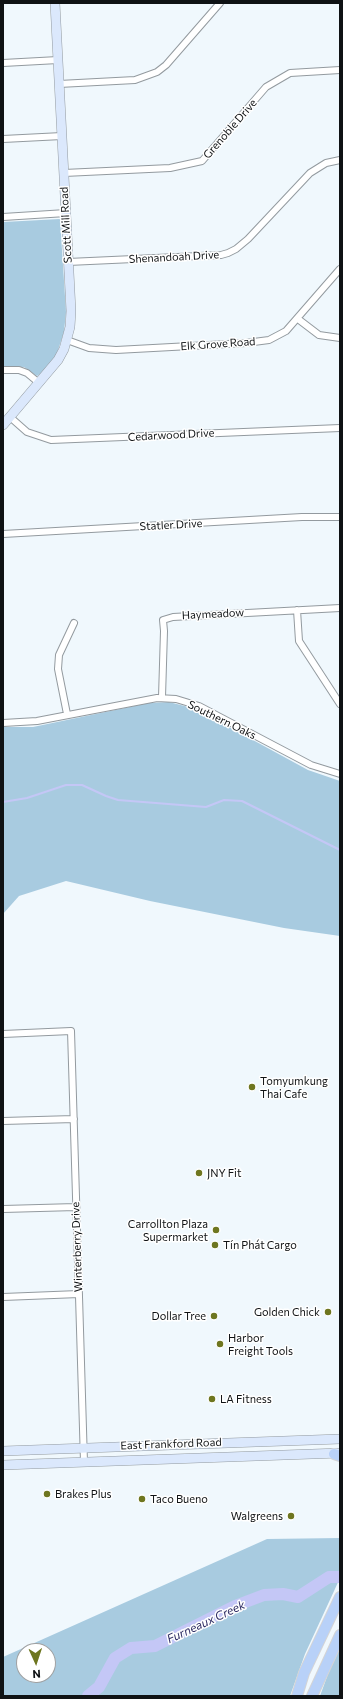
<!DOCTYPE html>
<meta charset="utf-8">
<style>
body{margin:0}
#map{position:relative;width:343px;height:1699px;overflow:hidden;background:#f0f8fd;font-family:Commissioner,sans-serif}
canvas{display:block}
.frame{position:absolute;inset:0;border:4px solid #0f1214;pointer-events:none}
.north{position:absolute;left:16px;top:1643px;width:40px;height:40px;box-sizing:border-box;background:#fff;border:1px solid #9fa0a1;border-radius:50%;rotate:177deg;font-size:11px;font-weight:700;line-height:16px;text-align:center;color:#0f1214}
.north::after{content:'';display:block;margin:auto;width:14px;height:18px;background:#6e761f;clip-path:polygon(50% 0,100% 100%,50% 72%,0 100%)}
</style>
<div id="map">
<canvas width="343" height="1699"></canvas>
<div class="frame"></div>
<div class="north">N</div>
</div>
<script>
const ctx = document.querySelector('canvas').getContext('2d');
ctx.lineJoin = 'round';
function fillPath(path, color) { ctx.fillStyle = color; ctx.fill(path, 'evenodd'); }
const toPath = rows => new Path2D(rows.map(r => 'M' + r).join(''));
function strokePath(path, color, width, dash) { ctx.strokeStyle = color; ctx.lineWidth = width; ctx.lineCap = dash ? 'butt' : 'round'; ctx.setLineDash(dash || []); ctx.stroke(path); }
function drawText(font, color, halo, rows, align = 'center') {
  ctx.font = font + ' Commissioner,sans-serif'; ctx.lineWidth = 3; ctx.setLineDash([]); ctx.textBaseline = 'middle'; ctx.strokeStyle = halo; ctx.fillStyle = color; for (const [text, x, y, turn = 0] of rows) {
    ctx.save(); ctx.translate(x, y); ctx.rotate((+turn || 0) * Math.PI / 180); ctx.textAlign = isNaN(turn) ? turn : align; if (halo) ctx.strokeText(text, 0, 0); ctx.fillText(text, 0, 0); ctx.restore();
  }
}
const green = toPath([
 [60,219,66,312,64,332,56,356,43,372,37,376,24,367,3,366,3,222],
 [169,702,196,709,308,770,340,781,340,936,284,928,150,901,66,881,19,896,3,914,3,727,33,727,149,703],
 [340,1538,340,1578,305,1654,290,1696,3,1696,3,1657,267,1539],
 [24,1651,48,1651,48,1675,24,1675],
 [340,1648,340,1696,320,1696,328,1674]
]);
const stream = toPath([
 [3,802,27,798,66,785,82,785,106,796,118,800,206,807,224,800,242,801,340,850]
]);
const river = toPath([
 [88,1696,99,1687,115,1658,131,1648,155,1646,235,1606,264,1595,283,1594,298,1597,329,1577,340,1577]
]);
const street = toPath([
 [3,63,58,60],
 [59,84,135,80,157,72,166,65,220,3],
 [3,139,62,136],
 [64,173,170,168,202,161,266,87,290,73,340,70],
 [3,217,66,213],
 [68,262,221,255,228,253,236,249,248,239,310,173,326,163,340,160],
 [298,319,319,335,340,338],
 [67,340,89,348,116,350,246,343,269,340,286,331,340,269],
 [3,370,19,370,27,373,39,383],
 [10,417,27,432,51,440,340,428],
 [3,534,302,517,340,517],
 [297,610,299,641,340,704],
 [162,697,164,631,163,620,173,617,340,608],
 [67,714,58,669,59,655,74,623],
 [3,723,37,721,157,698,176,699,199,706,311,765,340,774],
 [3,1034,71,1031,84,1462],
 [3,1121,74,1119],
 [3,1209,76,1207],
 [3,1297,79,1294]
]);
const secondary = toPath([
 [3,425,58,360,64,349,70,327,71,311,55,3],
 [3,1451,340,1439],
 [3,1465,340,1453]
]);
const primary = toPath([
 [334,1454,340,1456],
 [297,1696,304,1673,340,1597],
 [312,1696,340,1635]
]);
const markers = [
 [252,1087,4,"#6e761f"],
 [199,1173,4,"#6e761f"],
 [216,1230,4,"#6e761f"],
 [215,1245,4,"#6e761f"],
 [328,1312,4,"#6e761f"],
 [214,1316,4,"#6e761f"],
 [220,1344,4,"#6e761f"],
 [212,1399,4,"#6e761f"],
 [47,1494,4,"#6e761f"],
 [142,1499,4,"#6e761f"],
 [291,1516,4,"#6e761f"]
];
const streetNames = [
 ["Grenoble Drive",230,129,-49],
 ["Scott Mill Road",66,225,-93],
 ["Shenandoah Drive",174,257,-3],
 ["Elk Grove Road",218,344,-4],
 ["Cedarwood Drive",171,435,-3],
 ["Statler Drive",171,525,-3],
 ["Haymeadow",213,614,-3],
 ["Southern Oaks",222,720,26],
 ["Winterberry Drive",77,1247,-92],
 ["East Frankford Road",171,1444,-2]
];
const poiNames = [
 ["Tomyumkung",260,1081],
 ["Thai Cafe",260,1094],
 ["JNY Fit",207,1173],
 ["Carrollton Plaza",208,1224,"right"],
 ["Supermarket",208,1237,"right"],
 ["Tín Phát Cargo",223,1245],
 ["Golden Chick",320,1312,"right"],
 ["Dollar Tree",206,1316,"right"],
 ["Harbor",228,1338],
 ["Freight Tools",228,1351],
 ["LA Fitness",220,1399],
 ["Brakes Plus",55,1494],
 ["Taco Bueno",150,1499],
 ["Walgreens",283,1516,"right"]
];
const waterNames = [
 ["Furneaux Creek",206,1622,-25]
];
fillPath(green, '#a8cbe0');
strokePath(stream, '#c4c7f6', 2);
strokePath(river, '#c4c7f6', 12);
strokePath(street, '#939a9f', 8);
strokePath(secondary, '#939a9f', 10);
strokePath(primary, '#d4d4d5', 12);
strokePath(street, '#fff', 6);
strokePath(secondary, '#dbe8fc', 9);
strokePath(primary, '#b8d1f8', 10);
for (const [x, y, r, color] of markers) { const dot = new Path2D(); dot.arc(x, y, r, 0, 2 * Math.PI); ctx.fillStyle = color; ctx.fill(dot); strokePath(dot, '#fff', 1.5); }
drawText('11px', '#0f1214', '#fff', streetNames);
drawText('11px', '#0f1214', '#fff', poiNames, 'left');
drawText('italic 12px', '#302e65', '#fff', waterNames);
</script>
